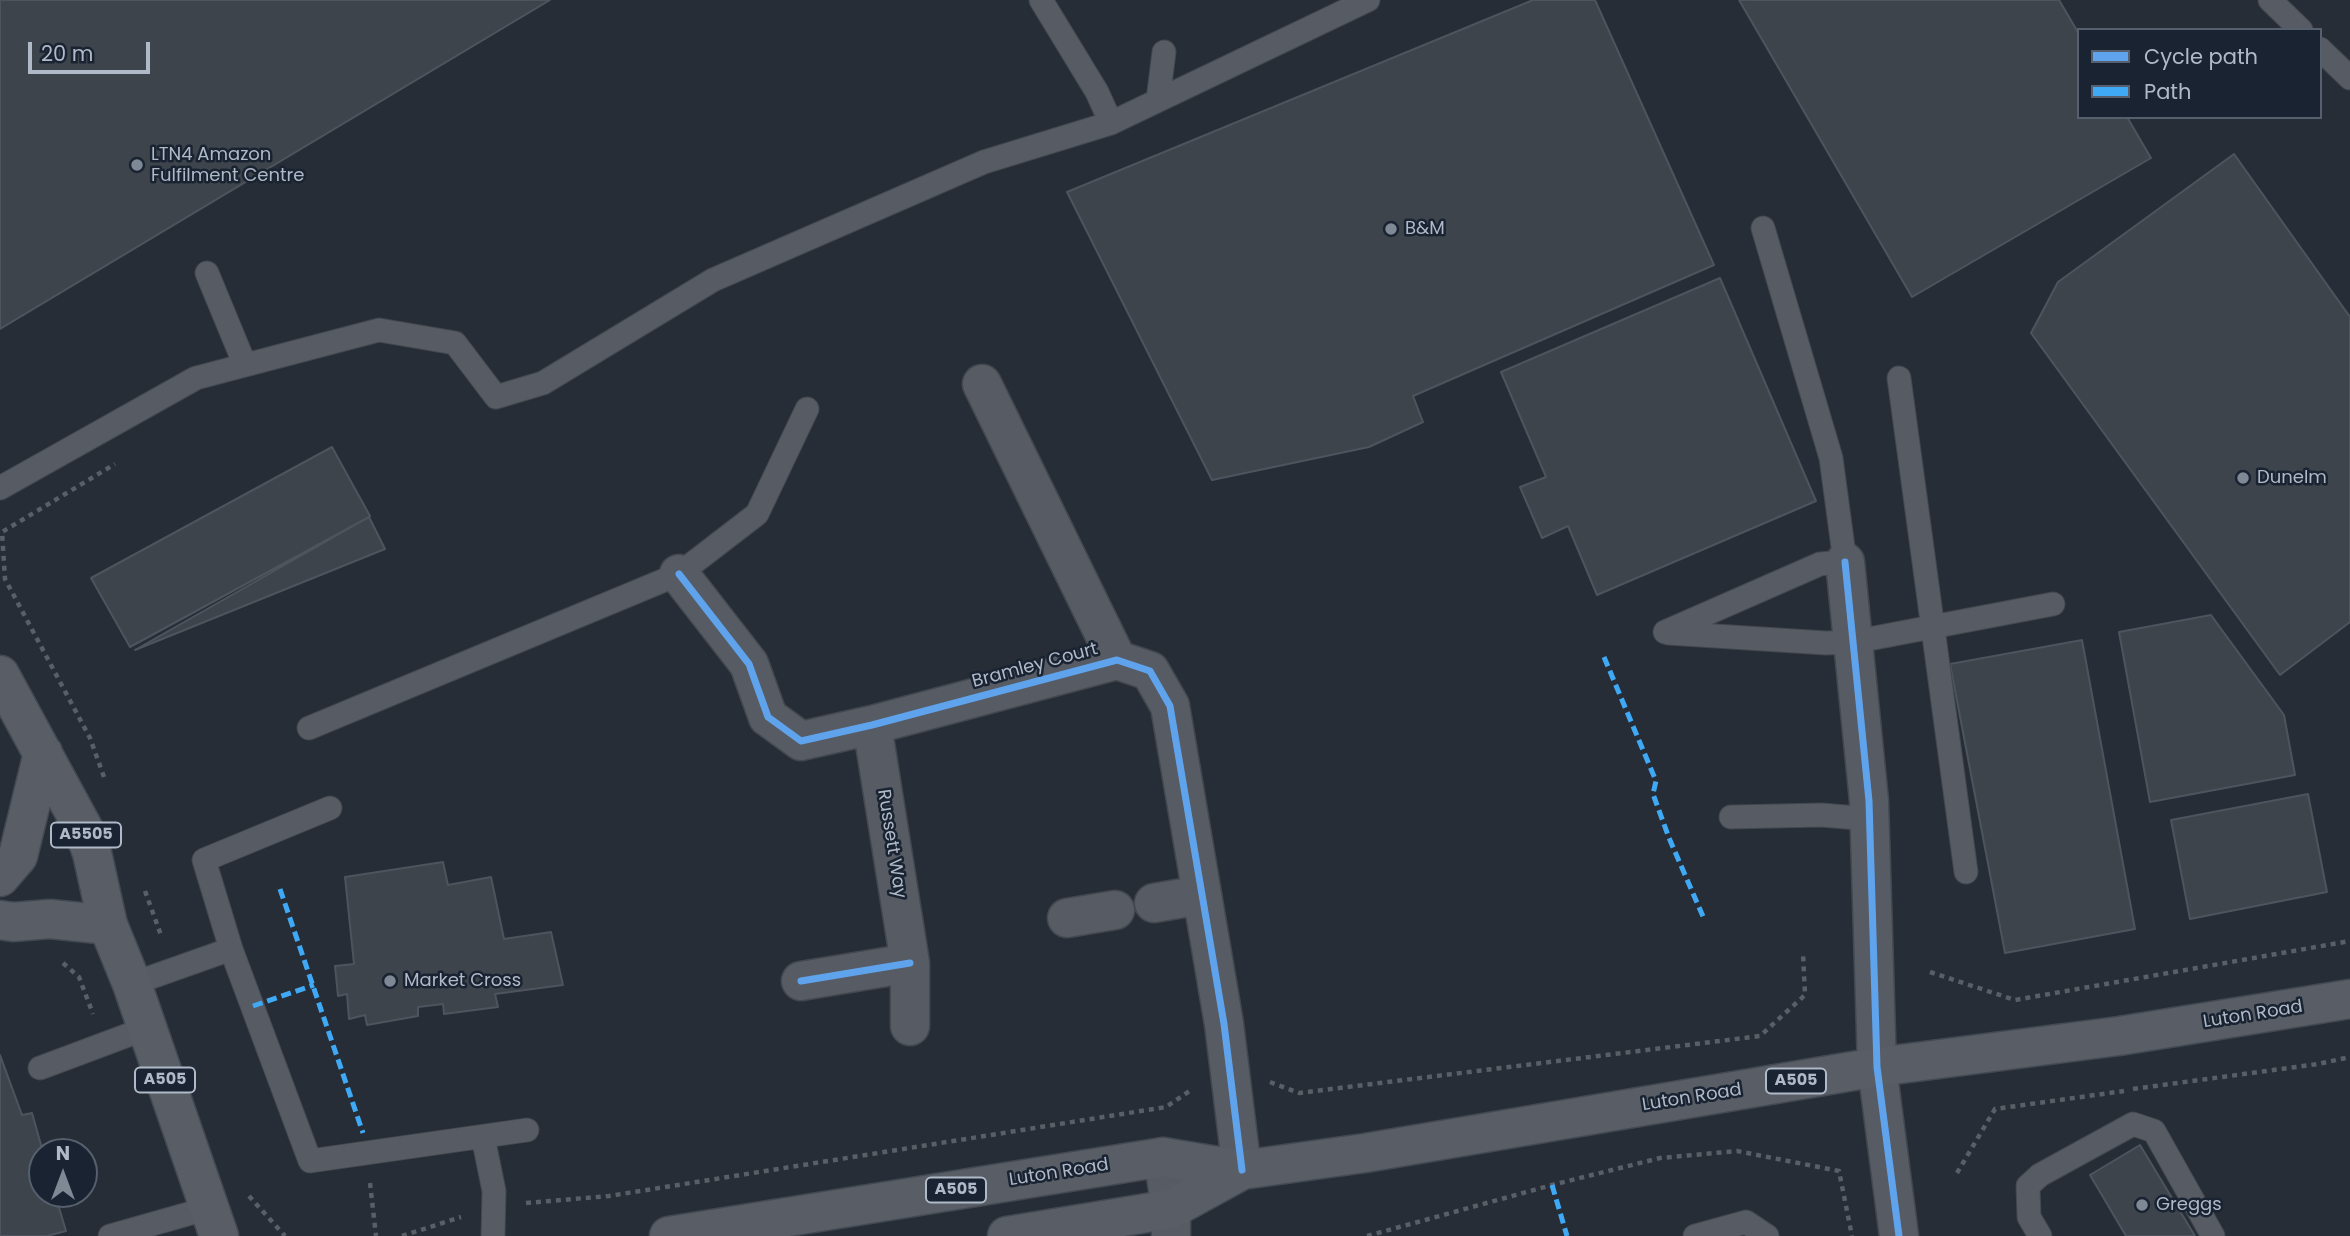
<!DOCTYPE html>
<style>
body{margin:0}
#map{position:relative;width:2350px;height:1236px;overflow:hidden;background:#262d36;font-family:Poppins,sans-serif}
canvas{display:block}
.legend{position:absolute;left:2077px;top:28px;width:245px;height:91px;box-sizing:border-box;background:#192331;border:2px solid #555f6d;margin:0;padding:9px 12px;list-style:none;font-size:21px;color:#afb9c8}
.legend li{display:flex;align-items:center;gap:14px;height:35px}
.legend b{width:35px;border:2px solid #555f6d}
.north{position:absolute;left:28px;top:1138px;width:70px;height:70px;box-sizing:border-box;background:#192331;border:2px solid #555f6d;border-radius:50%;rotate:0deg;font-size:19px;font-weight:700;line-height:28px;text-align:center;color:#afb9c8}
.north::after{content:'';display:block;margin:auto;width:24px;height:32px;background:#7f8895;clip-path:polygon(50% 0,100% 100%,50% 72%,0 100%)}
.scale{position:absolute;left:28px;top:42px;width:122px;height:32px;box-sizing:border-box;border:4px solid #afb9c8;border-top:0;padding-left:9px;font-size:21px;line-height:24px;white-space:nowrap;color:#afb9c8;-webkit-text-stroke:5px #192331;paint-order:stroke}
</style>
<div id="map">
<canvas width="2350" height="1236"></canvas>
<ul class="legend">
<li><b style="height:9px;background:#60a3ed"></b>Cycle path</li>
<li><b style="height:9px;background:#3fa9f5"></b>Path</li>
</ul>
<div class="north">N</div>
<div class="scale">20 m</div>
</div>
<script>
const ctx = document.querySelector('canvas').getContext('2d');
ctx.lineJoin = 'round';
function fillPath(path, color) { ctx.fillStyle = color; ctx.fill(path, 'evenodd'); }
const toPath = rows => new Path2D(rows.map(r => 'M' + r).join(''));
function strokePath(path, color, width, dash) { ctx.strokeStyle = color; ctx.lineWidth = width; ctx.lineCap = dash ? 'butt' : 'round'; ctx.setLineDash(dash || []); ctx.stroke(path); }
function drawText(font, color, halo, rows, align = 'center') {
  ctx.font = font + ' Poppins,sans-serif'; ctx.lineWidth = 5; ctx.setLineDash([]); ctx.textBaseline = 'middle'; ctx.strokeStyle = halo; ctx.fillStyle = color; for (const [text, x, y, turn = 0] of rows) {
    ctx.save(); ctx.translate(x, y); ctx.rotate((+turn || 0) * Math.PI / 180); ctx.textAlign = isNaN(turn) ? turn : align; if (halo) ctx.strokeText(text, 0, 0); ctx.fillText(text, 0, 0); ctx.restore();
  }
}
const building = toPath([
 [0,0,550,0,0,329,0,0],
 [1533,0,1595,0,1714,265,1413,396,1423,422,1369,447,1212,480,1067,192,1533,0],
 [1739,0,2059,0,2079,34,2079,117,2127,117,2151,158,1912,297,1739,0],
 [2234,154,2350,317,2350,622,2280,675,2031,333,2058,282,2234,154],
 [1720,278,1816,501,1597,595,1568,526,1542,538,1520,487,1546,477,1501,372,1720,278],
 [332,447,370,516,369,517,130,647,91,578,332,447],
 [369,517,385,549,135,650,369,517],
 [2211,615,2284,715,2295,775,2150,802,2119,632,2211,615],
 [2082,640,2135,929,2005,953,1950,664,2082,640],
 [2308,794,2327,892,2190,919,2171,820,2308,794],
 [443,862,448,885,491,877,504,939,551,932,563,985,495,994,498,1007,444,1014,443,1004,418,1007,418,1016,367,1025,365,1015,349,1019,347,994,338,996,335,966,354,964,345,877,443,862],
 [0,1055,22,1115,32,1113,43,1152,42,1194,55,1194,66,1231,47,1236,0,1236,0,1055],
 [2140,1145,2195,1236,2126,1236,2090,1175,2140,1145]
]);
const path = toPath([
 [104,777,90,738,5,579,2,532,115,464],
 [145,891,162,938],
 [63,963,79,977,93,1014],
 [1930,972,2015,1000,2350,941],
 [1270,1082,1299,1093,1760,1036,1805,995,1803,953],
 [2133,1089,2318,1064,2350,1057],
 [1957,1173,1995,1109,2124,1091],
 [370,1183,376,1236],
 [249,1196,285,1236],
 [526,1203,609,1196,1166,1107,1191,1090],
 [402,1236,461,1217],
 [1367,1236,1552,1185,1660,1158,1737,1151,1839,1171,1852,1236]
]);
const service = toPath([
 [2270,0,2301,30],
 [2320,49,2350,78],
 [1158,100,1164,52],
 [1111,123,1368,0],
 [207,273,245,365],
 [1899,378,1966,872],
 [0,488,196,378,379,330,455,343,496,397,543,383,713,280,984,162,1111,123,1097,92,1041,0],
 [1665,632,1820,564,1845,562,1831,458,1763,228],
 [1668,633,1826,643,1853,642,2053,604],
 [309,728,679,574,757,514,807,409],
 [1731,817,1822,815,1869,819],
 [231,949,310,1161,527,1130],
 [132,984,231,949,204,860,330,808],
 [40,1068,147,1028],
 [483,1137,494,1191,493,1236],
 [110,1236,209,1208],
 [1695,1236,1746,1222,1767,1236],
 [2040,1236,2029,1217,2028,1186,2040,1175,2133,1124,2154,1131,2213,1236]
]);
const minor = toPath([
 [982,384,1117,660],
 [1845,562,1869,801,1877,1067,1899,1236],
 [679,574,749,664,768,717,801,741,872,725,1117,660,1150,671,1170,706,1224,1024,1242,1170],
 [872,725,910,963,910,1026],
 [1154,903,1201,895],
 [1067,918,1115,910],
 [801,981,910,963],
 [1163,1157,1171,1209,1171,1236]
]);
const primary = toPath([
 [0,675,83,828,92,853,108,925,132,984,219,1236],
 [0,877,18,856,43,753],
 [0,920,13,922,50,919,108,925],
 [669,1236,1163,1157,1242,1170,1365,1153,1877,1067,2119,1036,2350,999],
 [1007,1236,1171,1209,1242,1170]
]);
const quiet = toPath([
 [1604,657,1656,781,1653,794,1669,838,1705,921],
 [280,889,363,1133],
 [253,1006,314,985],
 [1552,1185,1567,1236]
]);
const cycleway = toPath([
 [1845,562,1869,801,1877,1067,1899,1236],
 [679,574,749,664,768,717,801,741,872,725,1117,660,1150,671,1170,706,1224,1024,1242,1170],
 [801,981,910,963]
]);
const markers = [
 [137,165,7,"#7f8895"],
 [1391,229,7,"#7f8895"],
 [2243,478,7,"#7f8895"],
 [390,981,7,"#7f8895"],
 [2142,1205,7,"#7f8895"]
];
const shields = [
 [86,835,70],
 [165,1080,60],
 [1796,1081,60],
 [956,1190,60]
];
const shieldNames = [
 ["A5505",86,835],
 ["A505",165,1080],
 ["A505",1796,1081],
 ["A505",956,1190]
];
const poiNames = [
 ["LTN4 Amazon",151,155],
 ["Fulfilment Centre",151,176],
 ["B&M",1405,229],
 ["Dunelm",2257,478],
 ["Market Cross",404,981],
 ["Greggs",2156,1205]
];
const streetNames = [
 ["Bramley Court",1035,666,-15],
 ["Russett Way",891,844,81],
 ["Luton Road",2253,1015,-9],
 ["Luton Road",1692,1098,-9],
 ["Luton Road",1059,1173,-9]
];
fillPath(building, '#3e444c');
strokePath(building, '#4e545e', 2);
strokePath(service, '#43474e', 25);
strokePath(minor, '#43474e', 41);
strokePath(primary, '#434952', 41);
strokePath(path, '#595f66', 4.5, [5, 5]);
strokePath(service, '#565b64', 23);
strokePath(minor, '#565b64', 38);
strokePath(primary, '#595e66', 38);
strokePath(quiet, '#3fa9f5', 5, [10, 5]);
strokePath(cycleway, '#60a3ed', 7);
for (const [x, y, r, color] of markers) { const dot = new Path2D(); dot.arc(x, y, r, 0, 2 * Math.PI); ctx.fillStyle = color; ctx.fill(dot); strokePath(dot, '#192331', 2.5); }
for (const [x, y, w] of shields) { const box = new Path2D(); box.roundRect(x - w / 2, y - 12.5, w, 25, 5); ctx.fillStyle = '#192331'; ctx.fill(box); strokePath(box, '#afb9c8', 2); }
drawText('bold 16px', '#afb9c8', null, shieldNames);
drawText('18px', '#afb9c8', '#192331', poiNames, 'left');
drawText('18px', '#afb9c8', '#192331', streetNames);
</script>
